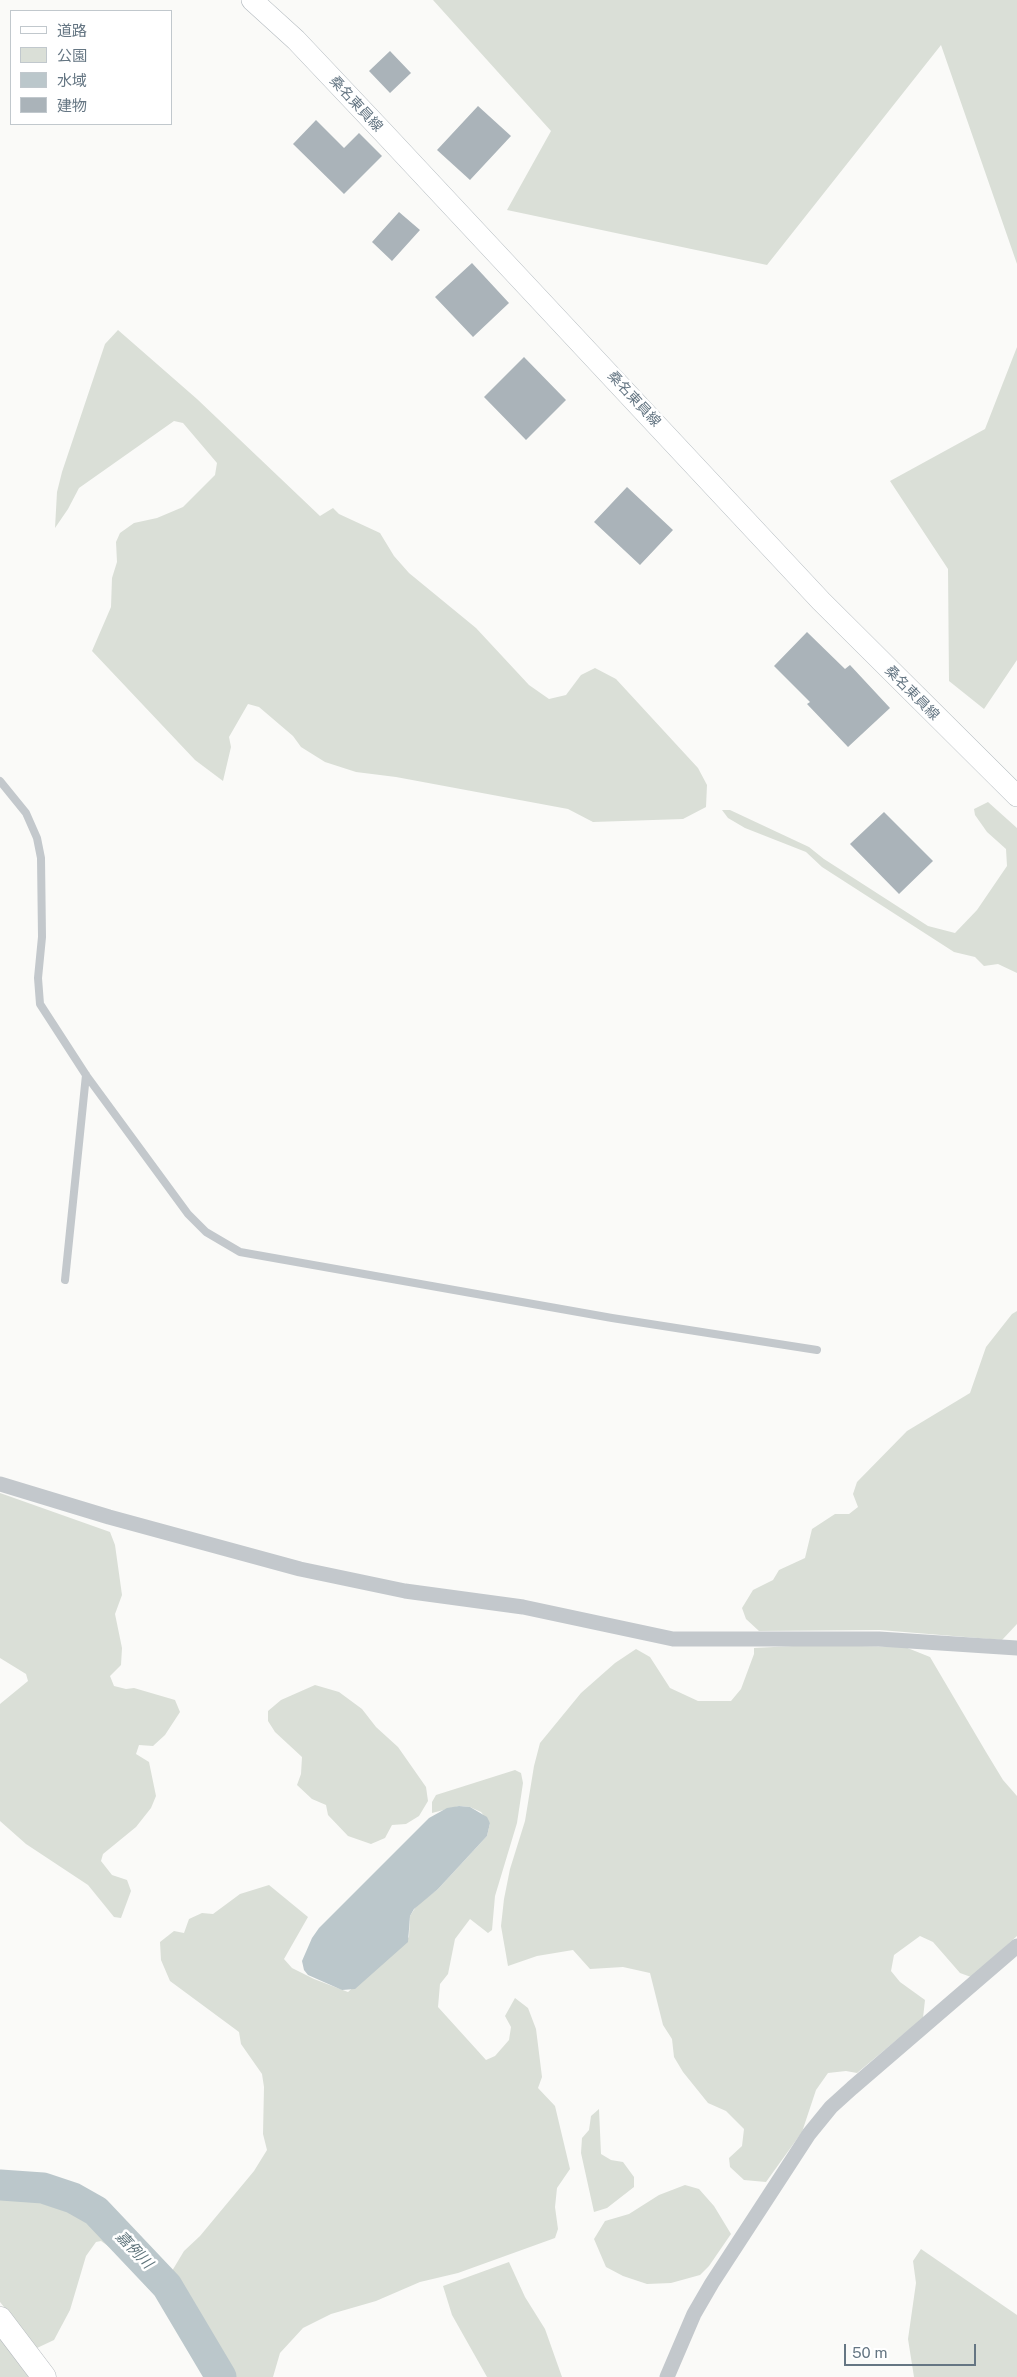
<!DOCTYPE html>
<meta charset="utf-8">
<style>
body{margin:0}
#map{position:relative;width:1017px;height:2377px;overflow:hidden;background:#fafaf8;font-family:"Public Sans","Noto Sans JP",sans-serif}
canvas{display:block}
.legend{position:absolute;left:10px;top:10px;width:162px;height:115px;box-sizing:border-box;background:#fff;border:1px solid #c1c8cd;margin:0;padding:6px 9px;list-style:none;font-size:15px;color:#657683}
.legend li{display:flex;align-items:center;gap:10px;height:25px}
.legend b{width:25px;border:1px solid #c1c8cd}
.scale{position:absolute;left:844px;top:2344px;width:132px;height:22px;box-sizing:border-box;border:2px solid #657683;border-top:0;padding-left:6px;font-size:15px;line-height:18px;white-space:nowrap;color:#657683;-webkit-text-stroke:4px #fff;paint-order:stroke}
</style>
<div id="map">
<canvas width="1017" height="2377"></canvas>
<ul class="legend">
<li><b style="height:6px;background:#fff"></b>道路</li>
<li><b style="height:14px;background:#dadfd7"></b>公園</li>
<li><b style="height:14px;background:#bbc7cb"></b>水域</li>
<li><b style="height:14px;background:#aab3b9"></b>建物</li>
</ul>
<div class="scale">50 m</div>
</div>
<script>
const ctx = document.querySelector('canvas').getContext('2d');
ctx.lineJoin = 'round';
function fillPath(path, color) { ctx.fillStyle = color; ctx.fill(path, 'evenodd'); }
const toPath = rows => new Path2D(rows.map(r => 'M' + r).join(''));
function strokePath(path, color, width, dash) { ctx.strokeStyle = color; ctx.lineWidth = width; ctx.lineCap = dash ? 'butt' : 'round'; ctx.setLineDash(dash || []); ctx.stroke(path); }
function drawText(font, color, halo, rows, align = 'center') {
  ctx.font = font + ' "Public Sans","Noto Sans JP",sans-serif'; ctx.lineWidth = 5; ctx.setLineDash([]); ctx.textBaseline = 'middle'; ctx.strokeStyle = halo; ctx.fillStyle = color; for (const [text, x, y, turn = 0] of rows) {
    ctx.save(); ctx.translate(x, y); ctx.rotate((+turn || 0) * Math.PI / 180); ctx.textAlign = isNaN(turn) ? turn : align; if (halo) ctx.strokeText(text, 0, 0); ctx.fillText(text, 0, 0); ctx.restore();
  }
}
const green = toPath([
 [433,0,1017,0,1017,264,941,45,767,265,507,210,551,131],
 [118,330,197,399,320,516,333,508,339,514,380,533,394,556,409,573,476,628,529,685,549,699,566,695,581,675,595,668,616,679,698,768,707,785,706,807,683,819,593,822,568,809,396,777,356,772,325,762,301,747,293,736,259,707,248,704,229,737,231,747,223,781,195,760,92,651,111,607,112,578,117,562,116,542,120,533,134,523,157,518,183,507,215,475,217,463,183,423,174,421,79,488,68,509,55,528,57,492,62,472,105,344],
 [1017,347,1017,660,984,709,949,681,948,569,890,481,985,429],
 [988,802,1017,828,1017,973,998,964,984,966,975,957,954,952,822,867,806,852,745,828,728,818,722,810,730,810,809,847,824,859,928,926,955,933,977,910,1007,866,1006,849,987,832,975,815,974,809],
 [1017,1311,1017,1624,1002,1640,880,1630,759,1631,746,1619,742,1608,753,1590,773,1580,779,1570,805,1558,812,1529,835,1514,849,1514,858,1507,853,1494,857,1482,907,1431,970,1393,986,1347,1012,1314],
 [0,1493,110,1532,115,1545,122,1595,115,1614,122,1648,121,1665,110,1676,114,1686,126,1689,134,1688,175,1700,180,1712,165,1735,153,1746,139,1745,136,1754,149,1762,156,1796,151,1808,136,1827,103,1854,101,1861,112,1875,127,1880,131,1891,121,1918,114,1917,88,1885,26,1844,0,1821,0,1704,28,1681,26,1674,0,1658],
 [813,1645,905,1647,930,1657,986,1752,1003,1780,1017,1796,1017,1936,971,1977,960,1973,933,1942,920,1936,894,1955,891,1971,900,1982,925,2000,923,2018,857,2073,846,2071,828,2073,816,2090,802,2132,766,2182,744,2180,730,2167,729,2158,742,2146,744,2129,726,2111,708,2103,683,2072,674,2057,672,2039,663,2025,650,1973,623,1967,590,1969,573,1950,537,1956,508,1966,501,1926,504,1899,510,1869,525,1821,534,1766,540,1743,581,1693,615,1663,636,1649,650,1657,670,1688,698,1701,731,1701,741,1689,754,1654,754,1648],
 [315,1685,339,1692,362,1709,376,1727,398,1747,426,1787,428,1801,419,1816,406,1824,392,1825,385,1838,371,1844,348,1836,328,1815,326,1805,312,1799,297,1785,301,1774,302,1757,275,1732,268,1721,268,1711,281,1700],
 [515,1770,521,1773,523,1783,517,1823,495,1896,492,1930,488,1933,470,1919,455,1939,448,1974,440,1984,438,2007,486,2060,495,2056,509,2040,511,2027,505,2016,515,1998,528,2008,536,2029,542,2077,538,2088,555,2106,570,2169,557,2188,555,2207,558,2229,555,2238,458,2273,420,2282,376,2301,331,2314,303,2328,280,2353,273,2377,233,2377,199,2320,169,2276,184,2251,200,2236,254,2171,267,2150,263,2134,264,2087,262,2074,241,2044,239,2032,170,1981,161,1960,160,1942,174,1931,184,1933,189,1919,202,1913,213,1914,240,1894,269,1885,308,1917,284,1959,292,1968,314,1979,348,1992,409,1937,410,1916,417,1905,438,1889,487,1836,490,1823,481,1812,470,1807,459,1806,432,1813,432,1802,436,1795],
 [599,2109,601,2154,611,2160,623,2162,634,2177,634,2187,607,2208,594,2212,581,2153,582,2138,589,2130,591,2116],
 [685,2185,699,2189,714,2206,731,2234,709,2266,700,2275,671,2283,647,2284,623,2276,606,2267,594,2239,605,2221,629,2214,659,2195],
 [0,2192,49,2198,94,2218,160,2287,176,2319,204,2364,202,2371,157,2298,115,2251,101,2241,96,2242,86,2256,70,2310,54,2340,37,2348,0,2302],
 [921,2249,1017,2315,1017,2377,914,2377,908,2339,916,2283,913,2261],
 [509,2262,525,2297,545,2329,562,2377,487,2377,452,2315,443,2286],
 [0,2334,30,2377,0,2377]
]);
const water = toPath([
 [459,1806,470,1807,487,1817,490,1823,487,1836,438,1889,414,1909,410,1916,408,1942,355,1989,342,1990,308,1975,304,1970,302,1961,312,1938,319,1928,429,1818,447,1808]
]);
const river = toPath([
 [0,2185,43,2188,73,2198,96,2211,167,2286,221,2377]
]);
const building = toPath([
 [390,51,411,73,390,93,369,71],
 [478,106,511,136,470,180,437,150],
 [316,120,344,148,359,133,382,156,344,194,293,144],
 [399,212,420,230,392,261,372,242],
 [472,263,509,303,473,337,435,297],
 [524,357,566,400,526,440,484,397],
 [627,487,673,530,640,565,594,522],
 [807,632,845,669,850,665,890,708,848,747,807,704,810,702,774,666],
 [884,812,933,861,899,894,850,844]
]);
const lane = toPath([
 [0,781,26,813,37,838,41,858,42,937,38,978,40,1004,86,1075,188,1214,206,1232,240,1252,612,1318,817,1350],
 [65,1280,86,1075]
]);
const street = toPath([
 [0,1484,109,1517,300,1569,405,1591,523,1607,673,1639,879,1639,1017,1648],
 [667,2377,694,2314,712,2283,809,2134,831,2107,852,2088,1017,1946]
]);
const secondary = toPath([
 [252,0,296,40,382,131,821,601,1017,796]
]);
const primary = toPath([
 [0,2319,44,2377]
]);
const streetNames = [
 ["桑名東員線",356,104,47],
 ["桑名東員線",634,399,47],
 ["桑名東員線",912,693,45]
];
const waterNames = [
 ["嘉例川",134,2250,46]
];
fillPath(green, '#dadfd7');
fillPath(water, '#bbc7cb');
strokePath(river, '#bbc7cb', 31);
fillPath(building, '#aab3b9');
strokePath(secondary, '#b3babf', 22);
strokePath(primary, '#b5babe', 25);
strokePath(lane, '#c3c8cc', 8);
strokePath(street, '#c3c8cc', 15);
strokePath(secondary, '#fff', 21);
strokePath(primary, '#fff', 24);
drawText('14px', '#657683', '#fff', streetNames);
drawText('italic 15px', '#60757c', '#fff', waterNames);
</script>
